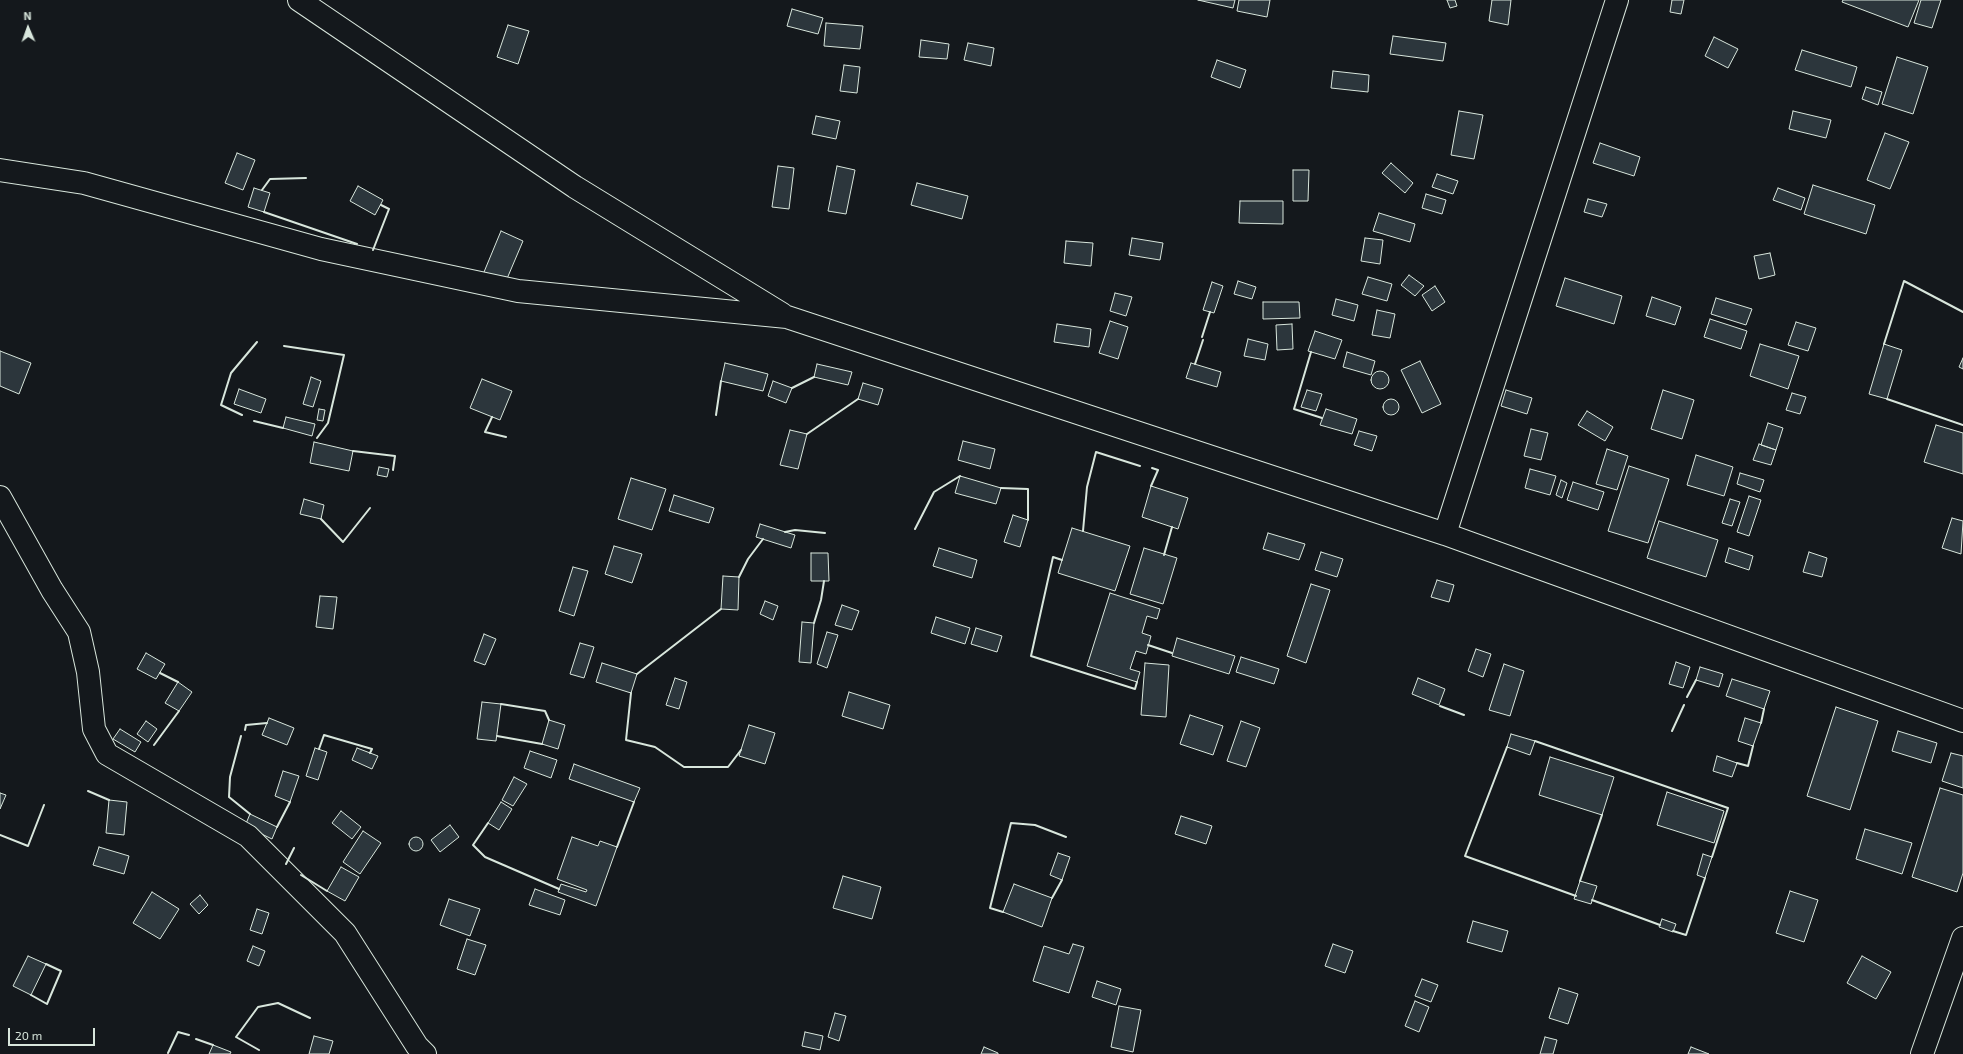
<!DOCTYPE html>
<style>
body{margin:0}
#map{position:relative;width:1963px;height:1054px;overflow:hidden;background:#14181c;font-family:"Exo 2",sans-serif}
canvas{display:block}
.north{position:absolute;left:8px;top:8px;width:40px;height:40px;-webkit-text-stroke:3px #14181c;paint-order:stroke;rotate:358deg;font-size:11px;font-weight:700;line-height:16px;text-align:center;color:#d8e6dc}
.north::after{content:'';display:block;margin:auto;width:14px;height:18px;background:#d8e6dc;clip-path:polygon(50% 0,100% 100%,50% 72%,0 100%)}
.scale{position:absolute;left:8px;top:1028px;width:87px;height:18px;box-sizing:border-box;border:2px solid #d8e6dc;border-top:0;padding-left:5px;font-size:12px;line-height:14px;white-space:nowrap;color:#d8e6dc;-webkit-text-stroke:3px #14181c;paint-order:stroke}
</style>
<div id="map">
<canvas width="1963" height="1054"></canvas>
<div class="north">N</div>
<div class="scale">20 m</div>
</div>
<script>
const ctx = document.querySelector('canvas').getContext('2d');
ctx.lineJoin = 'round';
function fillPath(path, color) { ctx.fillStyle = color; ctx.fill(path, 'evenodd'); }
const toPath = rows => new Path2D(rows.map(r => 'M' + r).join(''));
function strokePath(path, color, width, dash) { ctx.strokeStyle = color; ctx.lineWidth = width; ctx.lineCap = dash ? 'butt' : 'round'; ctx.setLineDash(dash || []); ctx.stroke(path); }
const building = toPath([
 [1198,0,1235,0,1233,8,1198,0],
 [1239,0,1270,0,1267,17,1237,11,1239,0],
 [1447,0,1455,0,1457,6,1450,8,1447,0],
 [1492,0,1511,0,1508,25,1489,21,1492,0],
 [1672,0,1684,0,1681,14,1670,12,1672,0],
 [1843,0,1919,0,1908,27,1842,2,1843,0],
 [1921,0,1941,0,1932,28,1914,23,1921,0],
 [792,9,823,18,818,34,787,26,792,9],
 [826,23,863,26,860,49,824,46,826,23],
 [508,25,529,31,518,64,497,57,508,25],
 [1393,36,1446,43,1443,61,1390,54,1393,36],
 [1714,37,1738,49,1728,68,1705,56,1714,37],
 [921,40,949,44,947,59,919,57,921,40],
 [968,43,994,48,991,66,964,60,968,43],
 [1802,50,1857,67,1851,87,1795,70,1802,50],
 [1897,57,1928,67,1913,114,1882,104,1897,57],
 [1217,60,1246,70,1240,88,1211,77,1217,60],
 [844,65,860,67,857,93,840,91,844,65],
 [1333,71,1369,75,1368,92,1331,88,1333,71],
 [1866,87,1882,92,1878,105,1862,99,1866,87],
 [1459,111,1483,115,1474,159,1451,155,1459,111],
 [1793,111,1831,120,1826,138,1789,129,1793,111],
 [816,116,840,121,836,139,812,134,816,116],
 [1885,133,1909,142,1890,189,1867,180,1885,133],
 [1600,143,1640,157,1634,176,1593,163,1600,143],
 [237,153,255,160,243,190,225,183,237,153],
 [1391,163,1413,183,1405,193,1382,173,1391,163],
 [778,166,794,168,789,209,772,207,778,166],
 [837,166,855,170,846,214,828,211,837,166],
 [1293,170,1309,170,1308,201,1293,201,1293,170],
 [1437,174,1458,181,1453,194,1432,187,1437,174],
 [917,183,968,196,962,219,911,205,917,183],
 [1813,185,1875,205,1866,234,1804,214,1813,185],
 [358,186,383,200,375,215,350,201,358,186],
 [254,188,270,193,264,212,248,207,254,188],
 [1778,188,1805,198,1801,210,1773,200,1778,188],
 [1426,194,1446,200,1442,214,1422,208,1426,194],
 [1588,199,1607,204,1602,217,1584,212,1588,199],
 [1240,201,1283,201,1283,224,1239,223,1240,201],
 [1379,213,1415,224,1410,242,1373,231,1379,213],
 [501,231,523,241,506,281,484,272,501,231],
 [1132,238,1163,243,1160,260,1129,255,1132,238],
 [1365,238,1383,240,1380,264,1361,261,1365,238],
 [1066,241,1093,243,1091,266,1064,263,1066,241],
 [1770,253,1775,275,1759,279,1754,256,1770,253],
 [1409,275,1424,286,1415,296,1401,285,1409,275],
 [1368,277,1392,284,1387,301,1362,294,1368,277],
 [1565,278,1622,296,1614,324,1556,306,1565,278],
 [1238,281,1256,287,1252,299,1234,294,1238,281],
 [1212,282,1223,286,1214,313,1203,310,1212,282],
 [1435,286,1445,302,1432,311,1422,295,1435,286],
 [1115,293,1132,297,1126,316,1110,311,1115,293],
 [1652,297,1681,307,1675,325,1646,316,1652,297],
 [1716,298,1752,309,1746,325,1711,314,1716,298],
 [1336,299,1358,305,1354,321,1332,315,1336,299],
 [1263,302,1299,302,1300,318,1263,319,1263,302],
 [1377,310,1395,314,1390,338,1372,335,1377,310],
 [1710,319,1747,331,1741,349,1704,337,1710,319],
 [1110,321,1128,327,1118,359,1099,353,1110,321],
 [1796,322,1816,328,1808,351,1788,345,1796,322],
 [1057,324,1091,329,1089,347,1054,342,1057,324],
 [1292,324,1293,349,1277,350,1276,325,1292,324],
 [1315,331,1342,340,1335,359,1308,351,1315,331],
 [1248,339,1268,344,1265,360,1244,356,1248,339],
 [1760,344,1799,356,1788,389,1750,376,1760,344],
 [1884,344,1902,350,1887,399,1869,394,1884,344],
 [0,351,31,363,19,394,0,386,0,351],
 [1347,352,1375,361,1371,375,1343,367,1347,352],
 [1963,358,1963,369,1959,367,1963,358],
 [1420,361,1441,404,1422,413,1401,370,1420,361],
 [725,363,768,374,763,391,721,381,725,363],
 [1191,363,1221,372,1217,387,1186,378,1191,363],
 [817,364,852,372,848,385,814,377,817,364],
 '1371 380a9 9 0 1 1 18 0a9 9 0 1 1-18 0Z',
 [311,377,321,381,313,407,303,404,311,377],
 [482,379,512,391,500,420,470,408,482,379],
 [773,381,792,388,786,403,768,396,773,381],
 [863,383,883,389,878,405,858,399,863,383],
 [239,389,266,399,261,413,234,404,239,389],
 [1307,390,1322,394,1316,411,1301,407,1307,390],
 [1506,390,1532,398,1527,414,1501,406,1506,390],
 [1663,390,1694,400,1682,439,1651,429,1663,390],
 [1792,393,1806,397,1800,414,1786,410,1792,393],
 '1383 407a8 8 0 1 1 16 0a8 8 0 1 1-16 0Z',
 [319,409,325,410,323,421,317,420,319,409],
 [1326,409,1357,419,1352,434,1320,425,1326,409],
 [1587,411,1613,427,1605,441,1578,425,1587,411],
 [286,417,315,424,312,436,283,428,286,417],
 [1768,423,1783,428,1776,450,1761,445,1768,423],
 [1936,425,1963,433,1963,474,1924,462,1936,425],
 [1531,429,1548,433,1541,460,1524,456,1531,429],
 [790,430,807,434,798,469,780,465,790,430],
 [1359,431,1377,436,1372,451,1354,445,1359,431],
 [963,441,995,449,990,469,958,460,963,441],
 [314,442,353,451,349,471,310,463,314,442],
 [1759,444,1776,450,1771,465,1753,460,1759,444],
 [1607,449,1628,456,1617,490,1596,484,1607,449],
 [1696,455,1733,467,1724,496,1687,485,1696,455],
 [1629,466,1669,479,1648,543,1608,531,1629,466],
 [379,467,389,469,387,477,377,475,379,467],
 [1530,469,1556,476,1550,495,1525,488,1530,469],
 [1740,473,1764,480,1760,492,1737,484,1740,473],
 [960,476,1001,488,996,504,955,493,960,476],
 [631,478,666,489,652,530,618,519,631,478],
 [1561,480,1567,483,1562,498,1556,495,1561,480],
 [1573,482,1604,492,1598,510,1567,500,1573,482],
 [1151,486,1188,498,1178,529,1142,517,1151,486],
 [674,495,714,508,709,523,669,511,674,495],
 [1749,496,1761,500,1749,536,1737,532,1749,496],
 [304,499,324,505,321,519,300,514,304,499],
 [1730,499,1740,502,1732,526,1722,523,1730,499],
 [1013,515,1028,520,1020,547,1004,542,1013,515],
 [1952,518,1963,521,1961,554,1942,548,1952,518],
 [1659,521,1718,540,1706,577,1647,558,1659,521],
 [760,524,795,535,791,548,756,537,760,524],
 [1072,528,1130,546,1115,591,1058,573,1072,528],
 [1268,533,1305,544,1299,560,1263,549,1268,533],
 [614,546,642,554,632,583,605,574,614,546],
 [939,548,977,560,972,578,933,566,939,548],
 [1144,548,1177,558,1163,604,1130,594,1144,548],
 [1729,548,1753,556,1749,570,1725,562,1729,548],
 [1321,552,1343,559,1337,577,1315,570,1321,552],
 [1809,552,1827,558,1822,577,1803,572,1809,552],
 [811,553,828,553,829,581,811,581,811,553],
 [573,567,588,571,574,616,559,611,573,567],
 [723,576,739,577,738,610,721,609,723,576],
 [1437,580,1454,585,1449,602,1431,597,1437,580],
 [1311,584,1330,590,1306,663,1287,656,1311,584],
 [1110,593,1160,609,1157,619,1147,616,1142,633,1151,636,1146,654,1136,651,1130,669,1140,672,1137,682,1087,666,1110,593],
 [320,596,337,597,333,629,316,627,320,596],
 [765,601,778,606,773,620,760,614,765,601],
 [842,605,859,611,852,630,835,625,842,605],
 [936,617,970,628,965,644,931,633,936,617],
 [802,622,814,623,811,663,799,662,802,622],
 [976,628,1002,636,997,652,971,644,976,628],
 [827,632,838,635,827,668,817,664,827,632],
 [484,634,496,639,485,665,474,661,484,634],
 [1177,638,1235,656,1229,674,1172,656,1177,638],
 [580,643,594,647,584,678,570,674,580,643],
 [1476,649,1491,654,1483,677,1468,671,1476,649],
 [146,653,165,664,156,679,137,669,146,653],
 [1241,657,1279,669,1274,684,1236,672,1241,657],
 [1676,662,1690,667,1683,688,1669,684,1676,662],
 [602,663,637,674,631,693,596,682,602,663],
 [1145,663,1169,665,1166,717,1141,715,1145,663],
 [1504,664,1524,671,1510,716,1489,710,1504,664],
 [1700,667,1723,674,1719,687,1696,680,1700,667],
 [675,678,687,682,679,709,666,705,675,678],
 [1418,678,1445,689,1439,705,1412,694,1418,678],
 [1732,679,1770,691,1764,709,1726,696,1732,679],
 [178,682,192,692,179,711,165,703,178,682],
 [849,692,890,705,883,729,842,716,849,692],
 [482,702,501,704,496,741,477,739,482,702],
 [1836,707,1878,721,1850,810,1807,796,1836,707],
 [1190,715,1223,726,1213,755,1180,744,1190,715],
 [269,718,294,728,287,745,262,735,269,718],
 [1745,718,1761,723,1753,746,1738,741,1745,718],
 [549,720,565,725,558,749,542,744,549,720],
 [146,721,157,729,148,742,137,734,146,721],
 [1241,721,1260,728,1246,767,1227,761,1241,721],
 [749,725,775,733,765,764,739,756,749,725],
 [120,729,141,742,135,752,113,739,120,729],
 [1898,731,1937,743,1931,763,1892,751,1898,731],
 [1511,734,1535,741,1530,755,1507,747,1511,734],
 [315,748,327,752,318,780,306,776,315,748],
 [357,748,378,756,372,769,352,760,357,748],
 [530,751,557,760,551,778,524,768,530,751],
 [1951,753,1963,756,1963,788,1942,781,1951,753],
 [1717,756,1737,763,1732,777,1713,771,1717,756],
 [1550,757,1614,777,1602,815,1539,795,1550,757],
 [574,764,640,788,634,802,569,779,574,764],
 [283,771,299,776,290,802,275,796,283,771],
 [514,777,527,784,513,806,502,800,514,777],
 [1940,788,1963,795,1963,873,1957,892,1912,877,1940,788],
 [1667,792,1724,811,1714,843,1657,825,1667,792],
 [0,793,6,795,0,809,0,793],
 [109,800,127,802,124,835,106,833,109,800],
 [501,802,512,809,499,830,488,823,501,802],
 [341,811,361,827,352,839,332,823,341,811],
 [250,814,277,827,272,839,245,826,250,814],
 [1181,816,1212,826,1206,844,1175,834,1181,816],
 [450,825,459,837,440,852,431,840,450,825],
 [1865,829,1912,843,1902,874,1856,859,1865,829],
 [363,831,381,843,360,874,343,862,363,831],
 '409 844a7 7 0 1 1 14 0a7 7 0 1 1-14 0Z',
 [572,837,598,846,600,841,617,847,596,906,558,892,561,884,586,892,587,890,557,879,572,837],
 [99,847,129,856,124,874,93,865,99,847],
 [1058,853,1070,857,1062,880,1050,875,1058,853],
 [1703,854,1712,857,1705,878,1697,875,1703,854],
 [341,867,359,877,345,901,327,891,341,867],
 [843,876,881,887,872,919,833,908,843,876],
 [1580,881,1597,886,1591,904,1574,899,1580,881],
 [1014,884,1052,898,1042,927,1003,912,1014,884],
 [535,889,565,900,560,915,529,905,535,889],
 [1790,891,1818,900,1804,942,1776,933,1790,891],
 [152,892,179,909,160,939,133,923,152,892],
 [200,895,208,905,199,914,190,904,200,895],
 [449,899,480,909,470,936,440,925,449,899],
 [257,909,269,913,262,934,250,930,257,909],
 [1662,919,1676,924,1673,932,1659,927,1662,919],
 [1473,921,1508,931,1502,952,1467,942,1473,921],
 [467,939,486,945,475,975,457,969,467,939],
 [1073,944,1084,947,1069,993,1033,981,1044,946,1069,954,1073,944],
 [1333,944,1353,951,1345,973,1325,966,1333,944],
 [253,946,265,951,259,966,247,961,253,946],
 [28,956,46,964,31,995,13,986,28,956],
 [1862,956,1891,972,1876,999,1847,983,1862,956],
 [1422,979,1438,985,1431,1002,1415,996,1422,979],
 [1097,981,1121,989,1116,1005,1092,997,1097,981],
 [1559,988,1578,994,1568,1024,1549,1018,1559,988],
 [1415,1001,1429,1007,1419,1032,1405,1026,1415,1001],
 [1119,1006,1141,1010,1133,1052,1111,1047,1119,1006],
 [835,1013,846,1016,839,1041,828,1037,835,1013],
 [805,1032,823,1036,820,1050,802,1046,805,1032],
 [314,1036,333,1041,329,1054,309,1054,314,1036],
 [1545,1037,1557,1040,1553,1054,1540,1054,1545,1037],
 [213,1045,231,1052,230,1054,209,1054,213,1045],
 [984,1047,998,1053,998,1054,981,1054,984,1047],
 [1691,1047,1709,1054,1688,1054,1691,1047]
]);
const street = toPath([
 [299,0,575,187,782,314],
 [0,170,84,183,321,249,518,291,787,317,1445,534,1963,721],
 [0,497,52,590,79,632,88,672,94,729,107,754,248,836,345,933,417,1046,425,1054],
 [1445,534,1617,0],
 [1922,1054,1963,938]
]);
const wall = toPath([
 [262,190,270,179,306,178],
 [264,212,357,244],
 [373,250,389,209,381,205],
 [1202,337,1210,312],
 [1884,344,1904,281,1963,312],
 [284,346,344,355,328,423,317,438],
 [1311,352,1294,409,1322,418],
 [1195,364,1203,340],
 [792,388,814,377],
 [1887,399,1963,425],
 [242,415,221,405,231,373,257,342],
 [716,415,721,381],
 [492,417,485,432,506,437],
 [254,421,283,428],
 [807,434,858,399],
 [353,451,395,456,393,470],
 [1151,486,1158,470,1152,468],
 [1001,488,1028,489,1028,520],
 [321,519,343,542,370,508],
 [915,529,934,492,960,476],
 [1083,531,1087,487,1096,452,1140,466],
 [785,532,795,530,825,533],
 [1164,555,1172,527],
 [1062,560,1053,557,1031,656,1135,689,1137,682],
 [739,577,748,559,763,539],
 [814,623,821,600,824,581],
 [1148,645,1172,653],
 [160,673,178,682],
 [637,674,721,609],
 [631,693,626,740,655,747,684,767,728,767,741,750],
 [1687,697,1696,680],
 [501,704,545,711,549,720],
 [1440,706,1464,715],
 [1761,723,1764,709],
 [245,730,246,725,267,723],
 [1672,731,1684,705],
 [241,736,230,777,229,797,250,814],
 [497,736,542,744],
 [1535,741,1728,808,1712,857],
 [154,745,179,711],
 [1507,747,1465,856,1576,896],
 [319,749,324,735,372,749,370,753],
 [1737,763,1748,766,1753,746],
 [88,791,109,800],
 [488,823,473,845,485,857,559,889],
 [277,827,290,802],
 [0,835,28,846,44,805],
 [617,847,634,802],
 [286,864,294,848],
 [301,875,327,891],
 [1580,881,1602,815],
 [1052,898,1062,880],
 [1592,900,1660,925],
 [1003,912,990,908,1011,823,1035,825,1066,837],
 [1673,931,1686,935,1705,878],
 [31,995,47,1004,61,971,46,964],
 [196,1039,213,1045],
 [259,1050,236,1037,258,1007,278,1003,310,1018],
 [168,1053,178,1032,189,1035]
]);
fillPath(building, '#2c363c');
strokePath(building, '#d8e6dc', 1);
strokePath(street, '#d8e6dc', 24);
strokePath(street, '#14181c', 22);
strokePath(wall, '#d8e6dc', 2);
</script>
